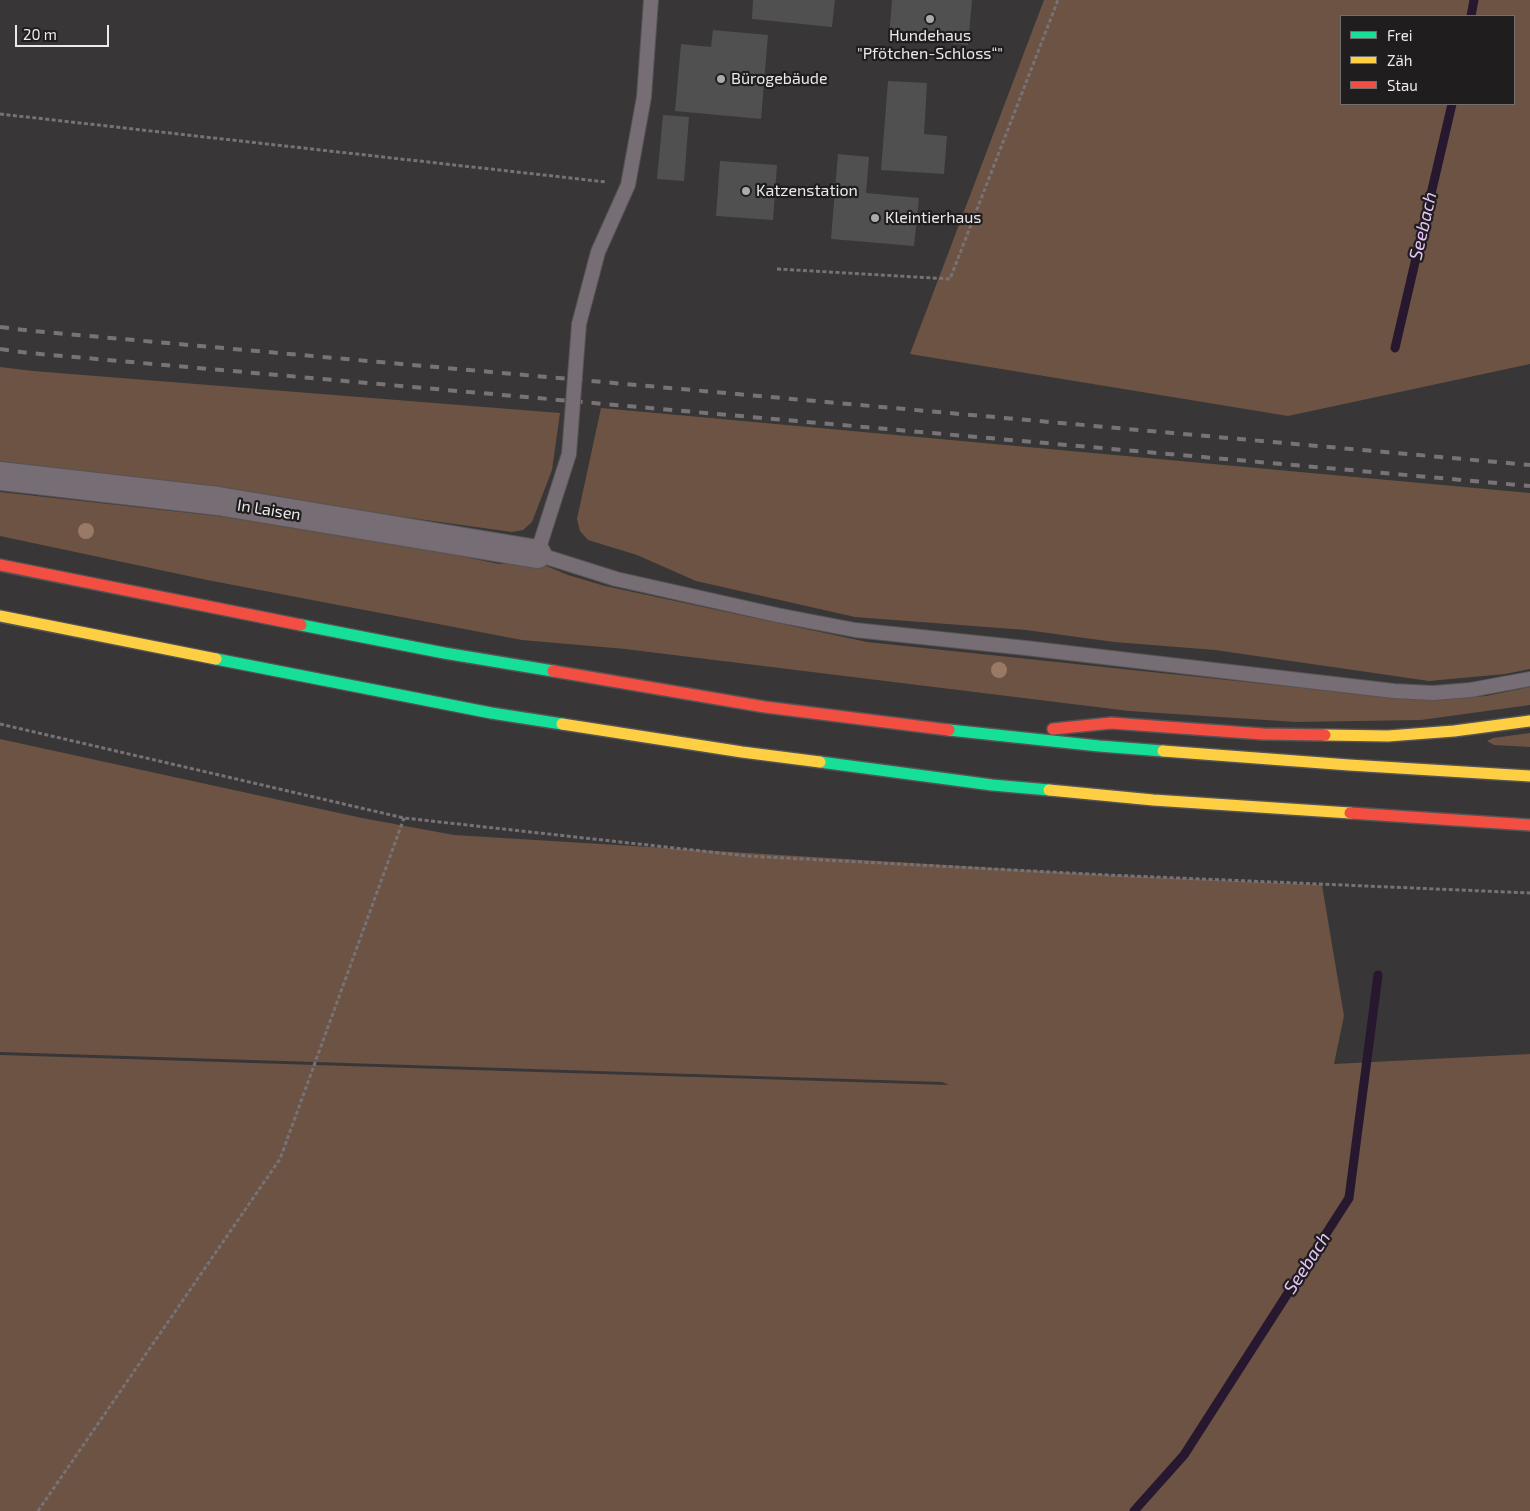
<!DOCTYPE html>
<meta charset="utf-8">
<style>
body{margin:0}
#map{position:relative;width:1530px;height:1511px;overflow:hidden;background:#383637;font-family:"Exo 2",sans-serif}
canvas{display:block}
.legend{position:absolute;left:1340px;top:15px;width:175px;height:90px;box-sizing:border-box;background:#1f1d1e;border:1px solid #716f70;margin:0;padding:6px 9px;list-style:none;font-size:15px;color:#ebe9ea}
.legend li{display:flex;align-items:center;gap:10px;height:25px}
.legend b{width:25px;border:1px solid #716f70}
.scale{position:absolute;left:15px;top:25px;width:94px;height:22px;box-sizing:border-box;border:2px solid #ebe9ea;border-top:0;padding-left:6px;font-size:15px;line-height:18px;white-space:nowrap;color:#ebe9ea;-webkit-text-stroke:4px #1f1d1e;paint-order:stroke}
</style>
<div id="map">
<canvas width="1530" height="1511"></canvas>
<ul class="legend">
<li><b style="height:6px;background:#16e098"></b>Frei</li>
<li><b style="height:6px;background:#ffcf43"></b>Zäh</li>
<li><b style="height:6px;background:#f24e42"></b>Stau</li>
</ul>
<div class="scale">20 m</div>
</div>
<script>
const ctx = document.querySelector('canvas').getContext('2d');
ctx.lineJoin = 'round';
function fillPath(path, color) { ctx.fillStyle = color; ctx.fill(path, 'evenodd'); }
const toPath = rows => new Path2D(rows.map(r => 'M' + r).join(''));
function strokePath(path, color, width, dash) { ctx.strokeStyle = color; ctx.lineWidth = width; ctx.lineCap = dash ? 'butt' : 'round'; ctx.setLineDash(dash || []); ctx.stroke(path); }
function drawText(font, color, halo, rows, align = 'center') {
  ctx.font = font + ' "Exo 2",sans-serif'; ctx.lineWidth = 4.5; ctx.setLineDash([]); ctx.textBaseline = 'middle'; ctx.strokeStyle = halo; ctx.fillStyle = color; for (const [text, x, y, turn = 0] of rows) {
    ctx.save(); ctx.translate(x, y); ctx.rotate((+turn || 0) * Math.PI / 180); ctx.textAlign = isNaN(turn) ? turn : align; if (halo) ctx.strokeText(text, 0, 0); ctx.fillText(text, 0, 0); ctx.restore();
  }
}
const green = toPath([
 [1044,0,1530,0,1530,364,1288,416,910,354],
 [1341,16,1514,16,1514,104,1341,104],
 [0,367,33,371,560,413,552,470,532,522,523,530,512,532,0,461],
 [601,408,1530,493,1530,669,1505,674,1429,681,1215,650,1114,642,1026,630,855,617,696,581,637,555,588,540,580,531,577,519],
 [0,492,326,528,499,564,526,561,544,565,568,575,605,586,867,642,1275,685,1430,699,1486,696,1530,687,1530,705,1421,720,1296,722,1129,711,625,649,522,640,207,580,0,536],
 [1530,733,1530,747,1494,745,1487,741,1493,738],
 [0,739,362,818,454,835,1108,875,1322,885,1344,1016,1334,1064,1530,1054,1530,1511,0,1511,0,1055,949,1085,942,1082,0,1052]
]);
const stream = toPath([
 [1471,16,1474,0],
 [1395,348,1452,104],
 [1134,1511,1184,1455,1349,1198,1378,975]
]);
const building = toPath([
 [753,0,835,0,832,27,752,19],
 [892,0,972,0,968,45,889,38],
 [713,30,768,35,761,119,675,111,681,44,711,47],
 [888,81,927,83,924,134,947,136,944,174,881,170],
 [663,115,689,117,684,181,657,179],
 [838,154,869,157,866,193,919,198,914,246,831,239],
 [720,161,777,165,773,220,716,216]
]);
const path = toPath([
 [0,114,606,182],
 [777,269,950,279,1058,0],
 [0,724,404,818,747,856,1108,875,1530,893],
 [38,1511,280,1159,404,818]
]);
const lane = toPath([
 [579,324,598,252,628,185,644,97,651,0],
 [569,454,537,554,616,579,777,615,855,630,1026,648,1394,691,1433,693,1470,690,1530,679]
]);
const street = toPath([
 [0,476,218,501,537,554]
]);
const fast = toPath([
 [301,625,444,653,553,671],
 [216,659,491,713,562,724],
 [949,730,1099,746,1163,751],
 [820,762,992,785,1049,790]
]);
const slow = toPath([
 [0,616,216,659],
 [562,724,742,752,820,762],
 [1325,735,1388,736,1454,731,1530,721],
 [1163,751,1349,765,1530,776],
 [1049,790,1153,800,1350,813]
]);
const jam = toPath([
 [0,565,301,625],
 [553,671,765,707,949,730],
 [1053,729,1111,723,1263,734,1325,735],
 [1350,813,1530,825]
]);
const rail = toPath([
 [0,327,33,331,1530,465],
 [0,349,29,353,1530,486]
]);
const laneBridge = toPath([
 [569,454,579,324]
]);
const trees = [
 [86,531],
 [999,670]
];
const markers = [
 [930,19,5,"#acaaab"],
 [721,79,5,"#acaaab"],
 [746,191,5,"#acaaab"],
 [875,218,5,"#acaaab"]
];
const poiNames = [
 ["Hundehaus",930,36,"center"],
 ["\"Pfötchen-Schloss“\"",930,54,"center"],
 ["Bürogebäude",731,79],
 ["Katzenstation",756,191],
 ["Kleintierhaus",885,218]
];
const streetNames = [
 ["In Laisen",269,510,9]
];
const waterNames = [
 ["Seebach",1423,226,-77],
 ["Seebach",1307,1263,-57]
];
fillPath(green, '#6c5344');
strokePath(stream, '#28182f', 9);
fillPath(building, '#515050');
strokePath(lane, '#555354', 16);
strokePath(street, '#555354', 30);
strokePath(fast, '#555354', 14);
strokePath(slow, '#555354', 14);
strokePath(jam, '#555354', 14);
strokePath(path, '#777275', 3, [4, 2.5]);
strokePath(lane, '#776d74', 14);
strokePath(street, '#776d74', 28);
strokePath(fast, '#16e098', 11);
strokePath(slow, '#ffcf43', 11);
strokePath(jam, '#f24e42', 11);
strokePath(rail, '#797377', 4, [9, 9]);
strokePath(laneBridge, '#555354', 16, []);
strokePath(laneBridge, '#776d74', 14);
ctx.fillStyle = '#9a7967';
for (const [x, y] of trees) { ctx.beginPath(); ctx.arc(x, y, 8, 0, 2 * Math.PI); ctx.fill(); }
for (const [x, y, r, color] of markers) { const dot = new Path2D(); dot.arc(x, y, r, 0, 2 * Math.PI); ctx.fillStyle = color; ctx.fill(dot); strokePath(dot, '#1f1d1e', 2); }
drawText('16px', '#ebe9ea', '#1f1d1e', poiNames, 'left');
drawText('16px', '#ebe9ea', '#1f1d1e', streetNames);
drawText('italic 18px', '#e7c4fb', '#1f1d1e', waterNames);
</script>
